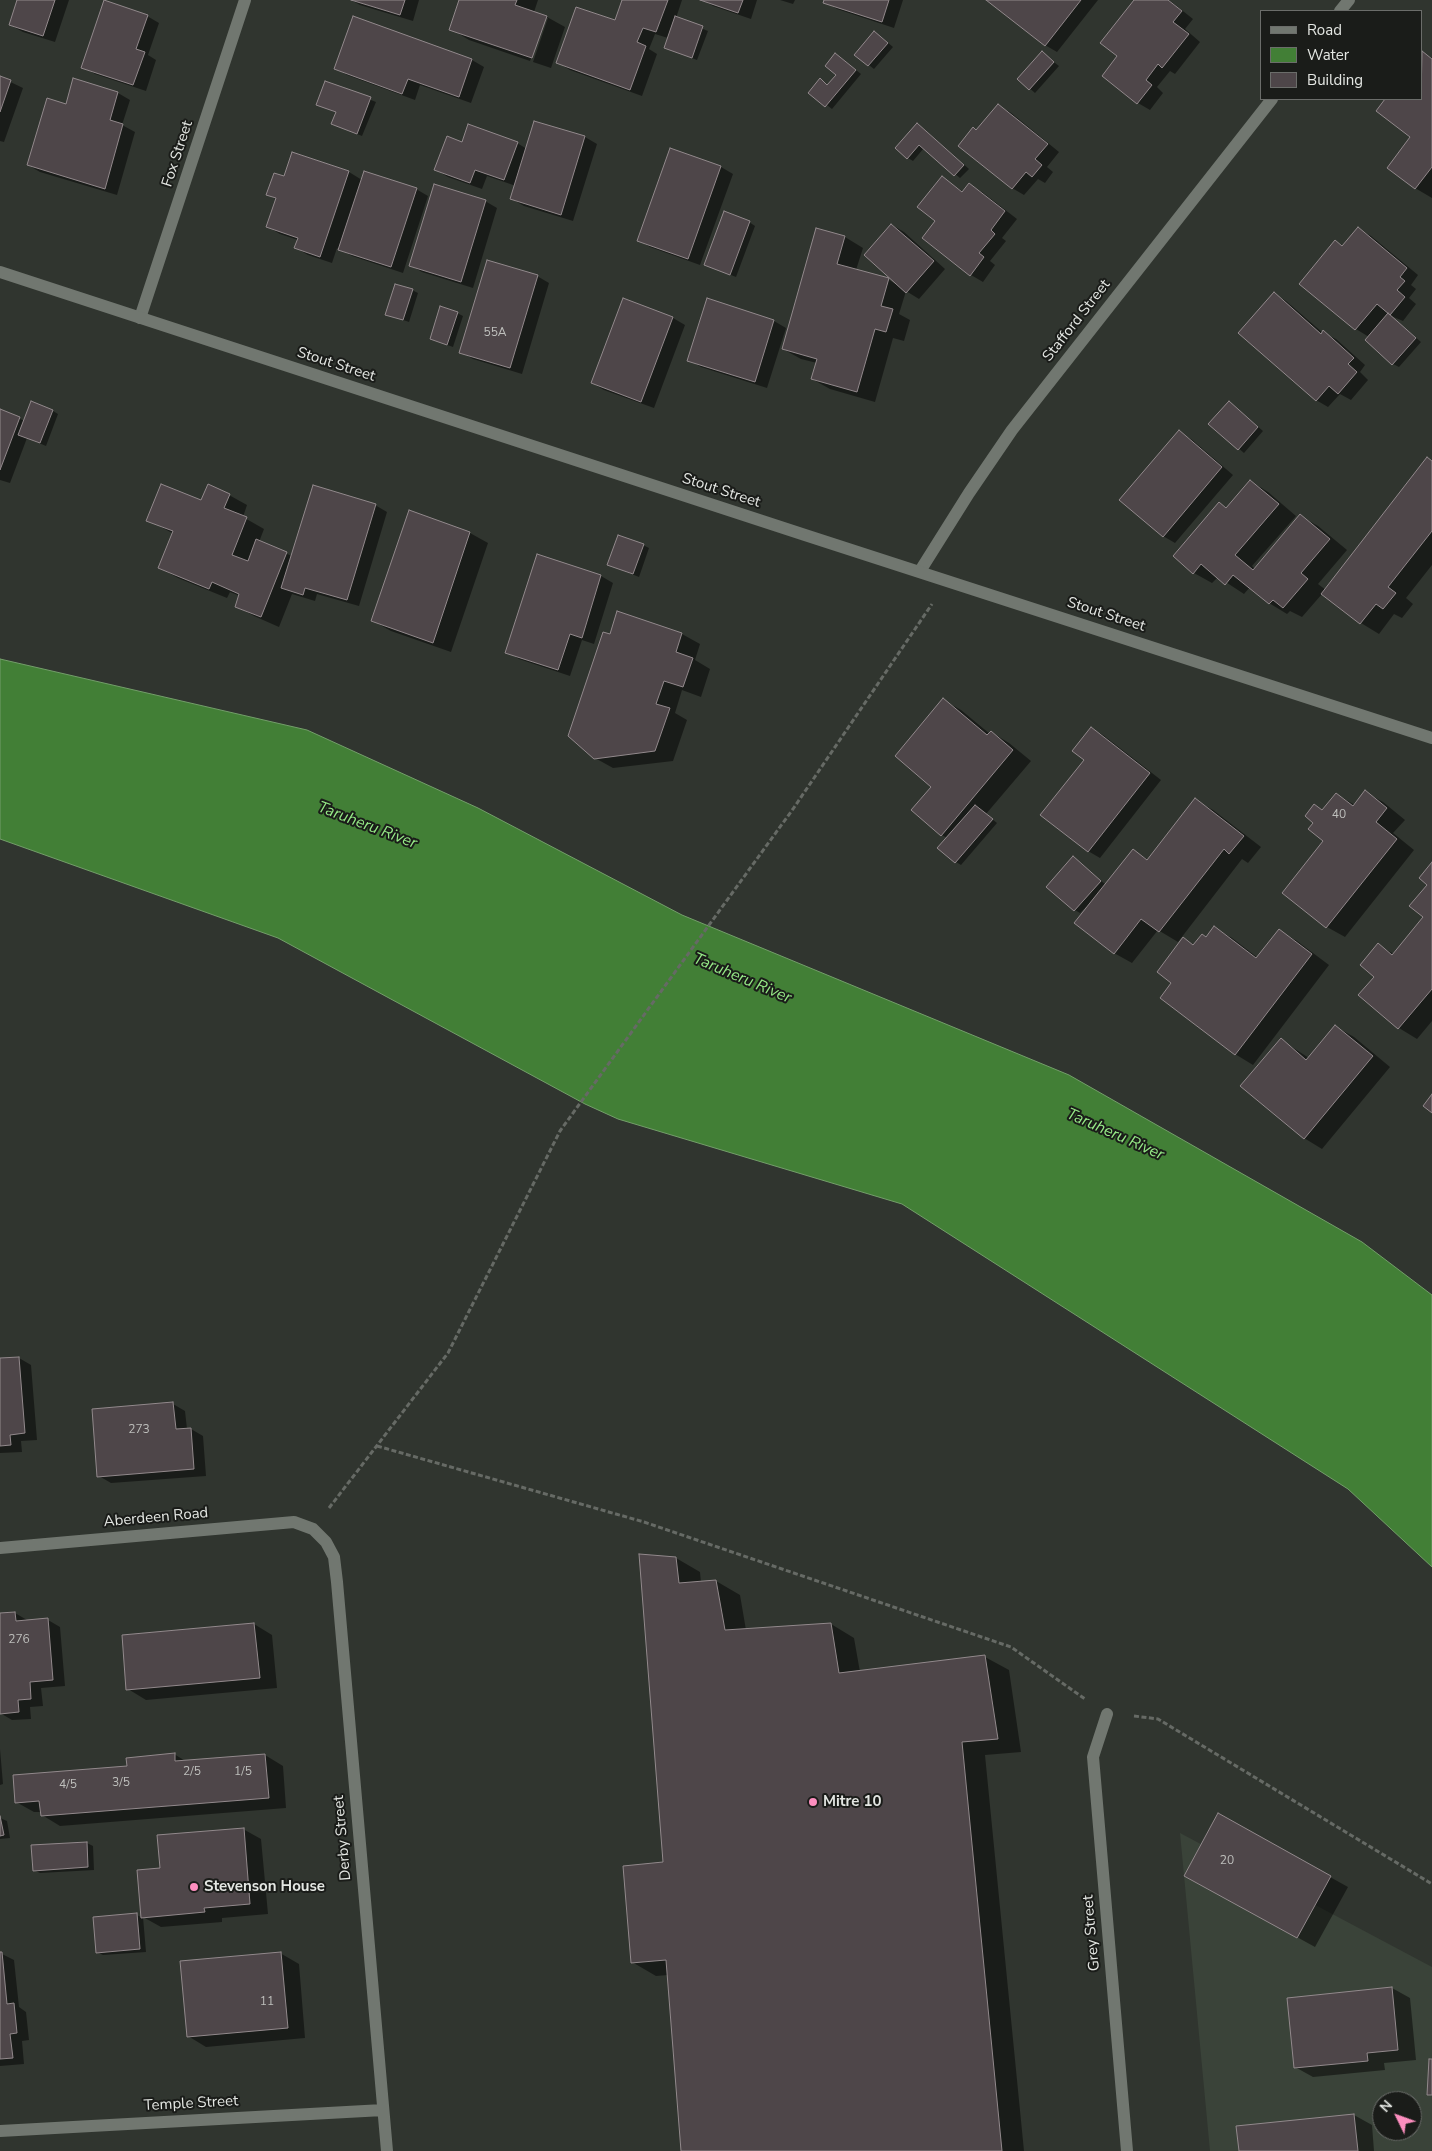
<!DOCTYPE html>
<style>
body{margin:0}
#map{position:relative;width:1432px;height:2151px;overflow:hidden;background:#30352f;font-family:"Nunito Sans",sans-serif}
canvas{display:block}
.legend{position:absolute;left:1260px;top:10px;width:162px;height:90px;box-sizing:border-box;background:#1a1c19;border:1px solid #6b6d6a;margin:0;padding:6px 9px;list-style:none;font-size:15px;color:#e4e7e3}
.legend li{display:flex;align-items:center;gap:10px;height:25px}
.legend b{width:25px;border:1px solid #6b6d6a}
.north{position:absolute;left:1372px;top:2091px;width:50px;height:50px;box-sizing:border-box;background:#1a1c19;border:1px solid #6b6d6a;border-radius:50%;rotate:312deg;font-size:14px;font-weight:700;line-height:20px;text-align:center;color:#e4e7e3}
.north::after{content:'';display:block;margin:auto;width:18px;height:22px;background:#fd8ebf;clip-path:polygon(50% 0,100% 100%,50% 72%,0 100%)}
</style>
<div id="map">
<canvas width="1432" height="2151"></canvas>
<ul class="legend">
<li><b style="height:6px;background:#717770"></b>Road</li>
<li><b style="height:14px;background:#427f36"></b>Water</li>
<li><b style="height:14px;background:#4e4649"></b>Building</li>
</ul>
<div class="north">N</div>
</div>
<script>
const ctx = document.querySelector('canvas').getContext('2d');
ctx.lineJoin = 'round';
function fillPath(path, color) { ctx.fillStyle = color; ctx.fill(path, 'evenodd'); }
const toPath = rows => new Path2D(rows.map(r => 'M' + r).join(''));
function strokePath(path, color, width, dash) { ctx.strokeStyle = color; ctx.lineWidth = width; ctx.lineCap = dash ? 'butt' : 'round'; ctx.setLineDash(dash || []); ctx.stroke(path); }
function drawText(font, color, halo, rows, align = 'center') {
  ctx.font = font + ' "Nunito Sans",sans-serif'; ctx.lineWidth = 4; ctx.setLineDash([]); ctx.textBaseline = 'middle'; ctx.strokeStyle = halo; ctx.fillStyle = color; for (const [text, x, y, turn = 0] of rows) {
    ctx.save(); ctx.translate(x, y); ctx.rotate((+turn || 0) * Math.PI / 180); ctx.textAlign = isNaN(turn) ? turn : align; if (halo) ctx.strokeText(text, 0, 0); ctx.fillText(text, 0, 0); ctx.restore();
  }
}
const built = toPath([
 [1180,1833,1432,1967,1432,2151,1210,2151],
 [1382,2101,1412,2101,1412,2131,1382,2131]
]);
const water = toPath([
 [0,659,307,730,478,808,682,915,1069,1075,1362,1242,1432,1295,1432,1567,1348,1489,902,1204,618,1119,585,1104,278,938,0,839,0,659]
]);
const shadow = toPath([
 [19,0,69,0,55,42,23,32,10,25],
 [351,0,419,0,413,21,360,5],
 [461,0,538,0,534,12,547,17,565,27,551,68,533,62,548,18,545,18,530,61,469,40,451,29],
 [624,0,682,0,676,18,708,31,697,60,665,48,668,38,655,34,649,49,657,54,642,96,570,70,558,63,616,22],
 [702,0,757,0,751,19,713,6],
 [780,0,795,0,793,4],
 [825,0,903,0,894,28,837,9,825,2],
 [988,0,1098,0,1057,52,1045,45],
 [1136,0,1169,0,1193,19,1185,29,1200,42,1175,74,1170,71,1157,87,1163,93,1150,110,1138,103,1118,56],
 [147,16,159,23,148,55,156,60,146,91,95,74,83,67],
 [354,18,472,60,484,67,471,103,420,85,415,100,347,75,335,68],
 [880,36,893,47,874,69,856,55],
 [1042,53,1059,66,1035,93,1019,79],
 [1423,53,1432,58,1432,198,1415,188,1412,137,1377,111,1387,99,1421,99,1421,55],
 [841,58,861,74,832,109,810,92,820,80,828,85,838,75],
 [0,77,23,88,4,142,0,141],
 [326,82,376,102,362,136,333,124,337,113,323,107],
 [118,93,130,100,122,125,135,132,117,195,40,172,28,165],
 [998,106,1010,112,1059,152,1047,167,1053,172,1045,183,1038,179,1024,195,1012,188,977,131],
 [535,122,585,137,597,144,573,221,524,206,512,199,516,186,487,176,482,189,448,177,436,170,463,143,517,143,527,149],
 [923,128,969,169,960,178,924,148,913,161,908,158],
 [671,150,721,167,733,174,700,265,650,247,638,240],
 [293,153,349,172,362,180,416,189,428,196,403,273,352,256,337,248,332,263,308,255,296,248,298,240,280,234,268,227,277,200,267,194,285,177],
 [942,178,964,192,970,185,982,192,1017,219,1002,238,1006,241,990,261,995,265,983,282,971,275],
 [485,201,497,208,473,288,422,272,410,265],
 [749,222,755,226,736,277,706,265],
 [892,225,904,232,945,269,919,299,906,291,899,314,910,320,904,341,893,338,875,402,830,389,812,379,817,363,801,359,783,349,845,237,863,248,856,270,888,279,897,285],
 [1359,229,1371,236,1418,275,1411,285,1416,289,1409,298,1416,304,1403,321,1391,316,1421,342,1399,367,1393,364,1369,337,1356,329,1301,284,1336,242,1344,246],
 [537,276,549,283,522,374,473,359,461,352],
 [412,290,418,293,409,322,386,314],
 [1274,294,1286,301,1323,333,1336,339,1365,365,1360,372,1368,380,1351,400,1340,394,1328,407,1316,400],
 [708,299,774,321,786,328,767,388,701,367,689,360],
 [624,300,673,318,685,325,654,408,604,390,592,383],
 [457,313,463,316,453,347,431,339],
 [1229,402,1263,431,1244,453,1210,424],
 [0,411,25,421,53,411,58,414,46,446,27,438,10,483,0,480],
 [1179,432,1191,439,1233,475,1175,543,1163,536],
 [1432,462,1432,565,1406,598,1413,604,1402,618,1394,614,1379,634,1361,623,1322,594,1302,617,1290,611,1287,614,1269,603,1250,587,1244,594,1218,577,1212,583,1194,573,1175,556,1219,504,1228,508,1250,481,1268,492,1296,516,1252,566,1255,569,1300,516,1318,526,1347,550,1318,584,1326,590],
 [229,495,247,505,243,517,264,529,259,542,292,556,375,505,387,512,359,606,317,594,315,601,292,594,279,627,254,616,236,606,240,596,230,592,227,598,178,578,160,568,174,534,148,520],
 [410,512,470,533,488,543,451,652,391,631,373,621],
 [643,545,649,548,639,577,609,565],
 [538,556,601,576,613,583,594,644,582,640,570,676,519,659,507,652],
 [682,634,700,644,695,660,710,669,701,697,682,690,675,713,687,720,673,761,613,768,595,758,610,636],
 [943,700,961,710,990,734,991,732,1009,743,1031,761,986,814,997,823,961,865,956,862,947,838,942,835,933,786],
 [1091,728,1103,735,1161,780,1100,858,1088,851,1085,760],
 [1365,792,1383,802,1405,820,1393,833,1414,850,1345,937,1327,927,1284,893,1325,841,1336,794,1355,805],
 [1195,800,1213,810,1261,847,1248,863,1242,859,1178,942,1158,930,1132,963,1114,953,1088,908,1086,907,1080,913,1075,910,1078,861,1106,885,1133,851,1149,860],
 [1432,864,1432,1021,1417,1039,1399,1028,1359,995,1375,977,1378,945,1394,954,1425,917],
 [1214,928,1232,938,1258,958,1279,931,1297,941,1329,965,1253,1065,1235,1054,1173,983,1183,939,1195,945,1207,938],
 [1336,1027,1354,1037,1390,1067,1322,1149,1304,1138,1281,1040,1309,1058],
 [19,1358,31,1365,37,1440,21,1441,22,1452,0,1453,0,1360],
 [173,1404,185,1411,187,1429,191,1429,203,1436,206,1476,111,1483,99,1476],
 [676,1558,700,1572,701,1583,716,1581,740,1595,746,1630,831,1624,854,1638,860,1672,985,1657,1009,1670,1021,1752,985,1755,1024,2151,682,2151,668,1975,656,1976,632,1962,664,1863],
 [15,1613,27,1620,48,1620,60,1627,65,1686,41,1688,43,1706,30,1707,31,1719,12,1720,0,1713,0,1615],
 [254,1624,272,1635,277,1688,146,1700,128,1689],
 [0,1749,3,1784,0,1785],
 [174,1754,187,1762,265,1755,283,1766,286,1808,60,1826,42,1815,42,1812,34,1812,16,1802],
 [0,1818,7,1821,10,1838,0,1839],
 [243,1829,261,1839,268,1914,222,1918,222,1922,161,1927,143,1917,146,1952,103,1955,97,1952,137,1915,143,1918,138,1871,161,1869],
 [87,1843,93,1846,94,1870,40,1873,34,1870],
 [1330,1877,1348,1887,1315,1947,1204,1886],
 [0,1953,14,1960,19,2007,26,2012,29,2040,22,2041,24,2064,0,2066],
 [280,1953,299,1964,305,2038,206,2047,188,2036],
 [1392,1988,1410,1998,1416,2060,1384,2063,1385,2070,1313,2077,1295,2067],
 [1354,2115,1372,2125,1374,2151,1240,2151]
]);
const building = toPath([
 [17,0,55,0,43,36,9,25,17,0],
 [104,0,148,15,136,49,145,52,133,85,81,68,104,0],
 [351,0,405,0,400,15,351,0],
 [459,0,517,0,515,5,547,16,532,58,449,30,459,0],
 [622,0,668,0,656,32,643,28,637,42,646,46,630,90,556,63,576,7,615,20,622,0],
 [700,0,743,0,738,13,700,0],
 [824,0,889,0,882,22,823,3,824,0],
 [986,0,1081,0,1045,46,986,0],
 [1134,0,1168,0,1182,11,1173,22,1189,34,1162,68,1158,64,1146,80,1152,85,1137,104,1102,76,1117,56,1100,43,1134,0],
 [353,16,472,59,459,97,408,79,402,94,334,69,353,16],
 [675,16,703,26,692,58,664,48,675,16],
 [874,31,888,43,868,66,854,55,874,31],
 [1042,51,1054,62,1029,90,1017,79,1042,51],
 [1422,51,1432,59,1432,167,1415,189,1387,168,1410,137,1376,111,1385,99,1421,99,1422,51],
 [835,53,856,70,825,107,808,93,820,78,827,85,836,75,825,66,835,53],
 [0,76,11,80,0,112,0,76],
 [73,78,118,92,110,120,123,124,105,189,27,165,47,98,66,104,73,78],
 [325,81,371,97,357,134,331,124,336,112,316,105,325,81],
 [998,104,1048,144,1035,159,1042,165,1032,177,1026,172,1012,189,958,146,973,127,976,130,998,104],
 [534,121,585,136,561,215,510,199,534,121],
 [917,123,964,165,954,176,919,145,907,159,895,148,917,123],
 [468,124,518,142,504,180,475,170,470,183,434,170,447,136,462,142,468,124],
 [670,148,721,166,688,259,637,241,670,148],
 [292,152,349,171,320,257,294,248,298,238,266,227,276,198,266,195,274,173,284,176,292,152],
 [364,171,417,188,391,267,338,250,364,171],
 [942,176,962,192,969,183,1005,211,991,230,995,234,979,253,984,257,970,276,922,238,935,221,917,207,942,176],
 [434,184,486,200,461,282,409,266,434,184],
 [724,211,750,221,730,275,704,265,724,211],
 [891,224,934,261,906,293,864,255,891,224],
 [1358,227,1407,268,1400,277,1405,281,1397,290,1405,297,1390,315,1377,304,1355,330,1299,284,1335,240,1342,246,1358,227],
 [816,228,845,236,837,264,889,278,881,306,893,309,886,332,875,329,857,392,811,379,817,359,782,349,816,228],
 [487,260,538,275,510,368,459,353,487,260],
 [395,284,413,289,403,320,385,315,395,284],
 [1274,292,1321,334,1323,330,1354,358,1348,364,1357,372,1338,394,1329,386,1316,401,1238,333,1274,292],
 [623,298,673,317,641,402,591,383,623,298],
 [707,298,774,320,755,382,687,361,707,298],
 [440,306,458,312,447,345,430,339,440,306],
 [1388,313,1416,338,1392,365,1365,340,1388,313],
 [31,401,53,410,40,443,18,435,31,401],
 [1229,401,1258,427,1238,450,1208,424,1229,401],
 [0,409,20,417,0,470,0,409],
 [1179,430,1222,467,1163,537,1119,500,1179,430],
 [1427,457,1432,461,1432,531,1388,587,1396,593,1383,609,1376,604,1360,624,1321,594,1427,457],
 [1250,480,1279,504,1235,555,1253,570,1300,514,1330,539,1301,573,1308,579,1283,608,1273,600,1269,604,1233,575,1225,585,1201,564,1193,574,1173,556,1219,502,1226,508,1250,480],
 [161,484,201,500,208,484,230,494,224,508,247,517,232,555,248,561,256,539,287,552,261,617,235,607,239,594,212,582,209,589,158,568,173,531,146,521,161,484],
 [313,485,376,504,347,600,305,588,303,595,281,588,313,485],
 [409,510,470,532,433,643,371,621,409,510],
 [618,535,644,544,633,574,607,565,618,535],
 [537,554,601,575,582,638,570,634,558,670,505,653,537,554],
 [617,611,682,633,676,652,693,658,683,687,664,681,656,704,670,708,655,751,594,759,568,736,603,632,610,634,617,611],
 [943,698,987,735,991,731,1013,750,941,836,911,810,931,787,895,756,943,698],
 [1091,727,1150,773,1088,852,1040,815,1084,760,1072,751,1091,727],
 [1365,790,1387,808,1376,822,1397,839,1326,928,1282,893,1323,841,1308,829,1313,823,1305,816,1314,804,1322,810,1336,793,1353,806,1365,790],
 [1195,798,1244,836,1229,854,1224,849,1159,932,1141,919,1114,954,1074,923,1133,849,1147,860,1195,798],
 [975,805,993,819,955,863,937,848,975,805],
 [1073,856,1101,881,1074,911,1046,887,1073,856],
 [1432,862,1432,989,1398,1029,1358,995,1374,977,1360,965,1378,943,1392,955,1423,917,1409,906,1427,885,1419,878,1432,862],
 [1214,926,1256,958,1279,929,1312,954,1235,1055,1160,998,1171,983,1157,972,1183,937,1193,945,1202,934,1206,937,1214,926],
 [1335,1025,1373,1056,1304,1139,1240,1086,1281,1038,1306,1060,1335,1025],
 [1432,1094,1432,1113,1423,1106,1432,1094],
 [19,1357,25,1433,10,1435,11,1445,0,1446,0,1358,19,1357],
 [173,1402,176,1429,191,1428,194,1469,97,1477,92,1409,173,1402],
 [639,1554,676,1557,679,1583,716,1580,725,1630,831,1623,839,1673,985,1655,998,1739,962,1742,1002,2151,681,2151,666,1960,631,1963,623,1866,663,1862,639,1554],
 [15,1612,16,1621,48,1618,53,1680,30,1682,31,1699,18,1700,19,1712,0,1714,0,1613,15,1612],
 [254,1623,260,1678,126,1690,122,1635,254,1623],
 [175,1753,175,1761,265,1754,269,1798,41,1816,39,1801,15,1803,13,1775,127,1766,126,1758,175,1753],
 [1218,1813,1331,1876,1297,1938,1184,1876,1218,1813],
 [0,1816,4,1835,0,1836,0,1816],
 [244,1828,250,1904,204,1908,205,1912,141,1918,137,1870,160,1868,157,1835,244,1828],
 [87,1842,88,1867,33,1871,31,1845,87,1842],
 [137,1913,140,1949,96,1953,93,1917,137,1913],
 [0,1952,2,1952,7,2004,14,2003,17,2033,10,2034,13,2058,0,2059,0,1952],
 [281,1952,288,2028,187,2037,180,1961,281,1952],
 [1392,1987,1398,2050,1367,2053,1368,2061,1294,2068,1287,1998,1392,1987],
 [1429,2059,1432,2059,1432,2095,1427,2095,1429,2059],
 [1354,2114,1358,2151,1239,2151,1236,2126,1354,2114]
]);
const path = toPath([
 [377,1446,644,1522,1011,1647,1085,1699],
 [329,1508,448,1353,560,1131,793,809,932,604],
 [1134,1716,1158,1719,1432,1884]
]);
const minor = toPath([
 [1340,11,1349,0],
 [140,318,245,0],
 [920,571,969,493,1012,430,1272,99],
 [0,1548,294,1522,313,1529,326,1542,334,1557,337,1582,387,2151],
 [1107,1714,1093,1757,1127,2151],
 [0,2131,383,2110]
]);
const tertiary = toPath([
 [0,272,805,535,1432,738]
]);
const markers = [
 [813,1802,5,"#fd8ebf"],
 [194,1887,5,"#fd8ebf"]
];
const numberNames = [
 ["55A",495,333],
 ["40",1339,815],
 ["273",139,1430],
 ["276",19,1640],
 ["2/5",192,1772],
 ["1/5",243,1772],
 ["3/5",121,1783],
 ["4/5",68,1785],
 ["20",1227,1861],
 ["11",267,2002]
];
const streetNames = [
 ["Fox Street",178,154,-72],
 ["Stafford Street",1077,321,-52],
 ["Stout Street",336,365,18],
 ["Stout Street",721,491,18],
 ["Stout Street",1106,615,18],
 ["Aberdeen Road",156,1518,-5],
 ["Derby Street",343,1838,-95],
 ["Grey Street",1092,1933,-95],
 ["Temple Street",191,2104,-3]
];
const poiNames = [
 ["Mitre 10",823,1802],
 ["Stevenson House",204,1887]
];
const waterNames = [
 ["Taruheru River",367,826,21],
 ["Taruheru River",742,979,23],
 ["Taruheru River",1115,1135,24]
];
fillPath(built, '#3a4339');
fillPath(water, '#427f36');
strokePath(water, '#739e6a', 1);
fillPath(shadow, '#0007');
fillPath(building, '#4e4649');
strokePath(building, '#92898c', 1);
strokePath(path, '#666a65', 3, [5, 2.5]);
strokePath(minor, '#717770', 12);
strokePath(tertiary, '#717770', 12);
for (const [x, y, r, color] of markers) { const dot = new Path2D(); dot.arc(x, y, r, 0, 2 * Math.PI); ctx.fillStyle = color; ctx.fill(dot); strokePath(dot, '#1a1c19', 2); }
drawText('12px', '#bebfbc', null, numberNames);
drawText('15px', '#e4e7e3', '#1a1c19', streetNames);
drawText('bold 15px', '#e4e7e3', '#1a1c19', poiNames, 'left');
drawText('italic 16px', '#95e886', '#1a1c19', waterNames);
</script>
